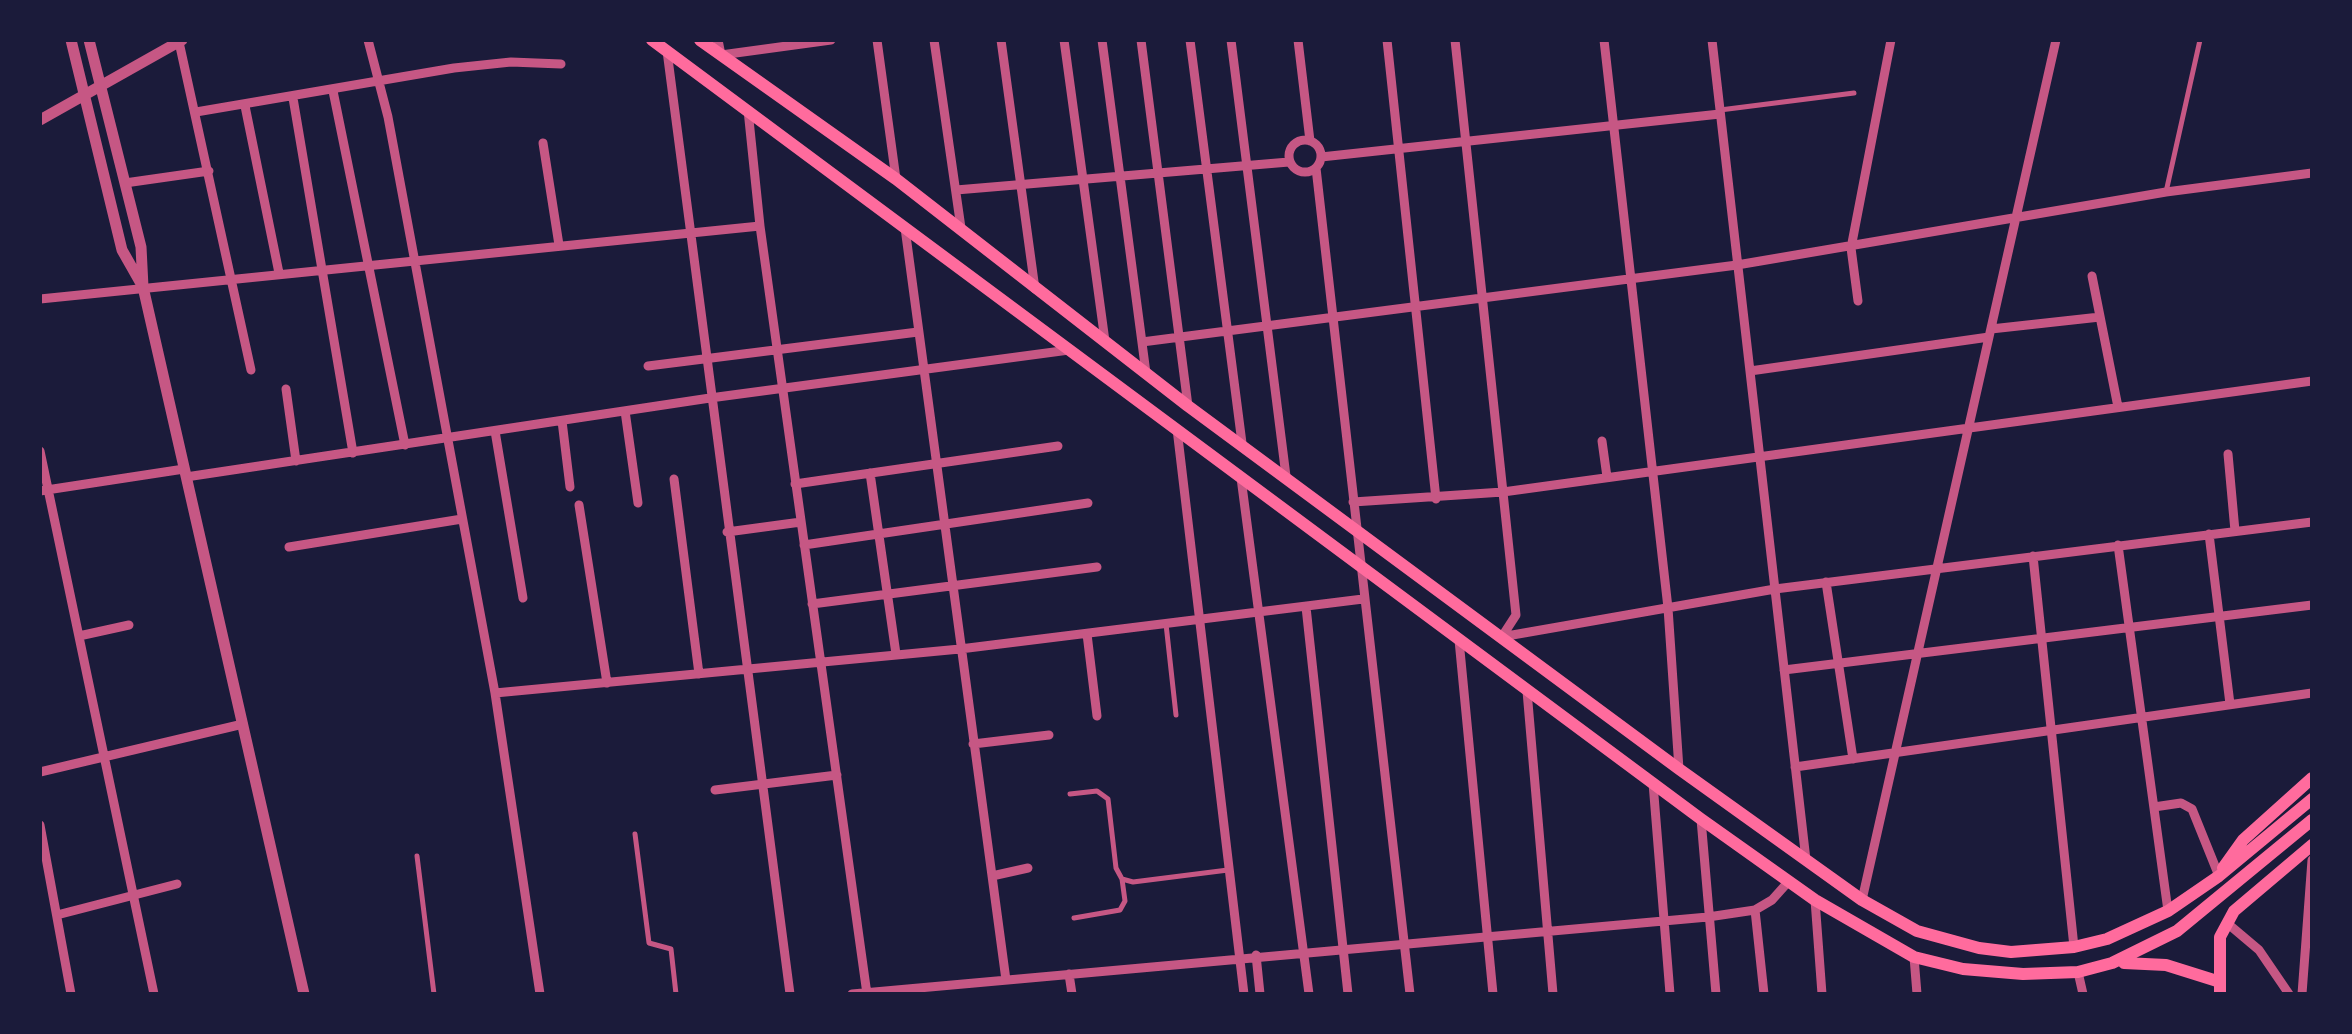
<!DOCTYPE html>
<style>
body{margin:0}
#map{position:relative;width:2352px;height:1034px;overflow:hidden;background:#1b1b3a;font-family:"Golos Text",sans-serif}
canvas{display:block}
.frame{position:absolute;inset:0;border:42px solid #1b1b3a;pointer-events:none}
</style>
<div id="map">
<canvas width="2352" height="1034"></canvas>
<div class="frame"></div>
</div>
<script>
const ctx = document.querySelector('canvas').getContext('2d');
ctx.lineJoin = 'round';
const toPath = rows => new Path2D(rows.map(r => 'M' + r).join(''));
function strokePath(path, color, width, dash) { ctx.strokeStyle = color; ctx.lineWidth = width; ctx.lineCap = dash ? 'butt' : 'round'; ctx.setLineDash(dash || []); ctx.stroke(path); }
const service = toPath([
 [1720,110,1854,93],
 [2166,192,2200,40],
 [1166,624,1176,715],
 [1070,794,1097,791,1108,799,1116,868,1122,879,1133,882,1228,870],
 [635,834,649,943,671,949,676,994],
 [417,856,434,994],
 [1074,918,1120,910,1125,901,1122,879]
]);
const minor = toPath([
 [368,40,388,117,495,693,540,994],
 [718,40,721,55,831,40],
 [877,40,896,179],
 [934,40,961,228],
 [1001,40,1035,289],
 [1064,40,1105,341],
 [1102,40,1146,373],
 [1141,40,1188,406],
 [1190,40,1242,443],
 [1231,40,1286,476],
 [1298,40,1310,141],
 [1387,40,1436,499],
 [1455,40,1516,615,1503,635],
 [1604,40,1668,608,1679,769],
 [1712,40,1806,860],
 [179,42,251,370],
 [667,51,790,994],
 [333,91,405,445],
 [293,98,353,453],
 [245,106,279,273],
 [748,110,760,226,867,994],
 [196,112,454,68,511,62,561,64],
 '1289 156a16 16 0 1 1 32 0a16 16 0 1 1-32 0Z',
 [543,143,559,245],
 [1321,157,1720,114],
 [1316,168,1410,994],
 [125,183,209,171],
 [956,190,1289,162],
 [905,228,1006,980],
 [2092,276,2118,407],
 [40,299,760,226],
 [1858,301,1851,248,1891,40],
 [1991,329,2100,317],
 [1142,342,1737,265,2166,192,2312,173],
 [648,366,918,332],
 [1750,371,1989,337],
 [286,389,296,461],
 [625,411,638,503],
 [562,421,570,487],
 [1177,429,1244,994],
 [495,431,523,598],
 [1602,441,1607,477],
 [40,451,154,994],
 [2228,454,2235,531],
 [870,473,896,654],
 [186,477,710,398,1069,350],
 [1241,478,1309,994],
 [674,479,699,674],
 [795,484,1058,446],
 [40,491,184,469],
 [1353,502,1503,492,2312,381],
 [579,505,607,683],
 [727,532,801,522],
 [2209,534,2230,704],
 [804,545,1088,503],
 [2118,545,2168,911],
 [289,547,462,519],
 [2033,556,2074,947],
 [1826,582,1853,759],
 [812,604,1097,567],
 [1306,607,1348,994],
 [1087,634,1097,716],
 [79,636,129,625],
 [1501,637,1775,589,2312,522],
 [1459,640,1493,994],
 [1784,670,2312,605],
 [1527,691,1553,994],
 [495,693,960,649,1363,599],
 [973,744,1049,735],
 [1795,767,2312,693],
 [40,772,243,724],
 [1653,783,1670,994],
 [715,790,837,775],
 [2154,807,2181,803,2192,809,2219,876],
 [1701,819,1716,994],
 [40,825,71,994],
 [992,876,1028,868],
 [1815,900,1822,994],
 [1862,900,2056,40],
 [1755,910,1764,994],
 [57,915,177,884],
 [2227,923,2259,950,2289,994],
 [1256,955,1260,994],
 [1914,957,1917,994],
 [2078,972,2083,994],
 [1069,974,1072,994],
 [852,994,1708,917,1755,910,1772,900,1789,881],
 [2302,994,2312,860]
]);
const tertiary = toPath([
 [71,40,122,250,143,287],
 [89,40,141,247,143,287,304,994],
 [40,120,182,40]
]);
const secondary = toPath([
 [652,40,1701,819,1815,900,1914,957,1963,969,2023,974,2078,972,2112,963,2177,931,2312,820],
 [700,40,896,179,1188,406,1679,769,1862,900,1917,931,1979,948,2011,952,2074,947,2107,939,2168,911,2219,876,2312,799],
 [2223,868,2243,840,2312,778],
 [2124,963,2166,965,2217,981],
 [2220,994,2220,937,2234,911,2312,845]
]);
strokePath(service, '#c65784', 5);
strokePath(minor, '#c65784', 9);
strokePath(tertiary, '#c65784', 11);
strokePath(secondary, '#ff6b9d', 12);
</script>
